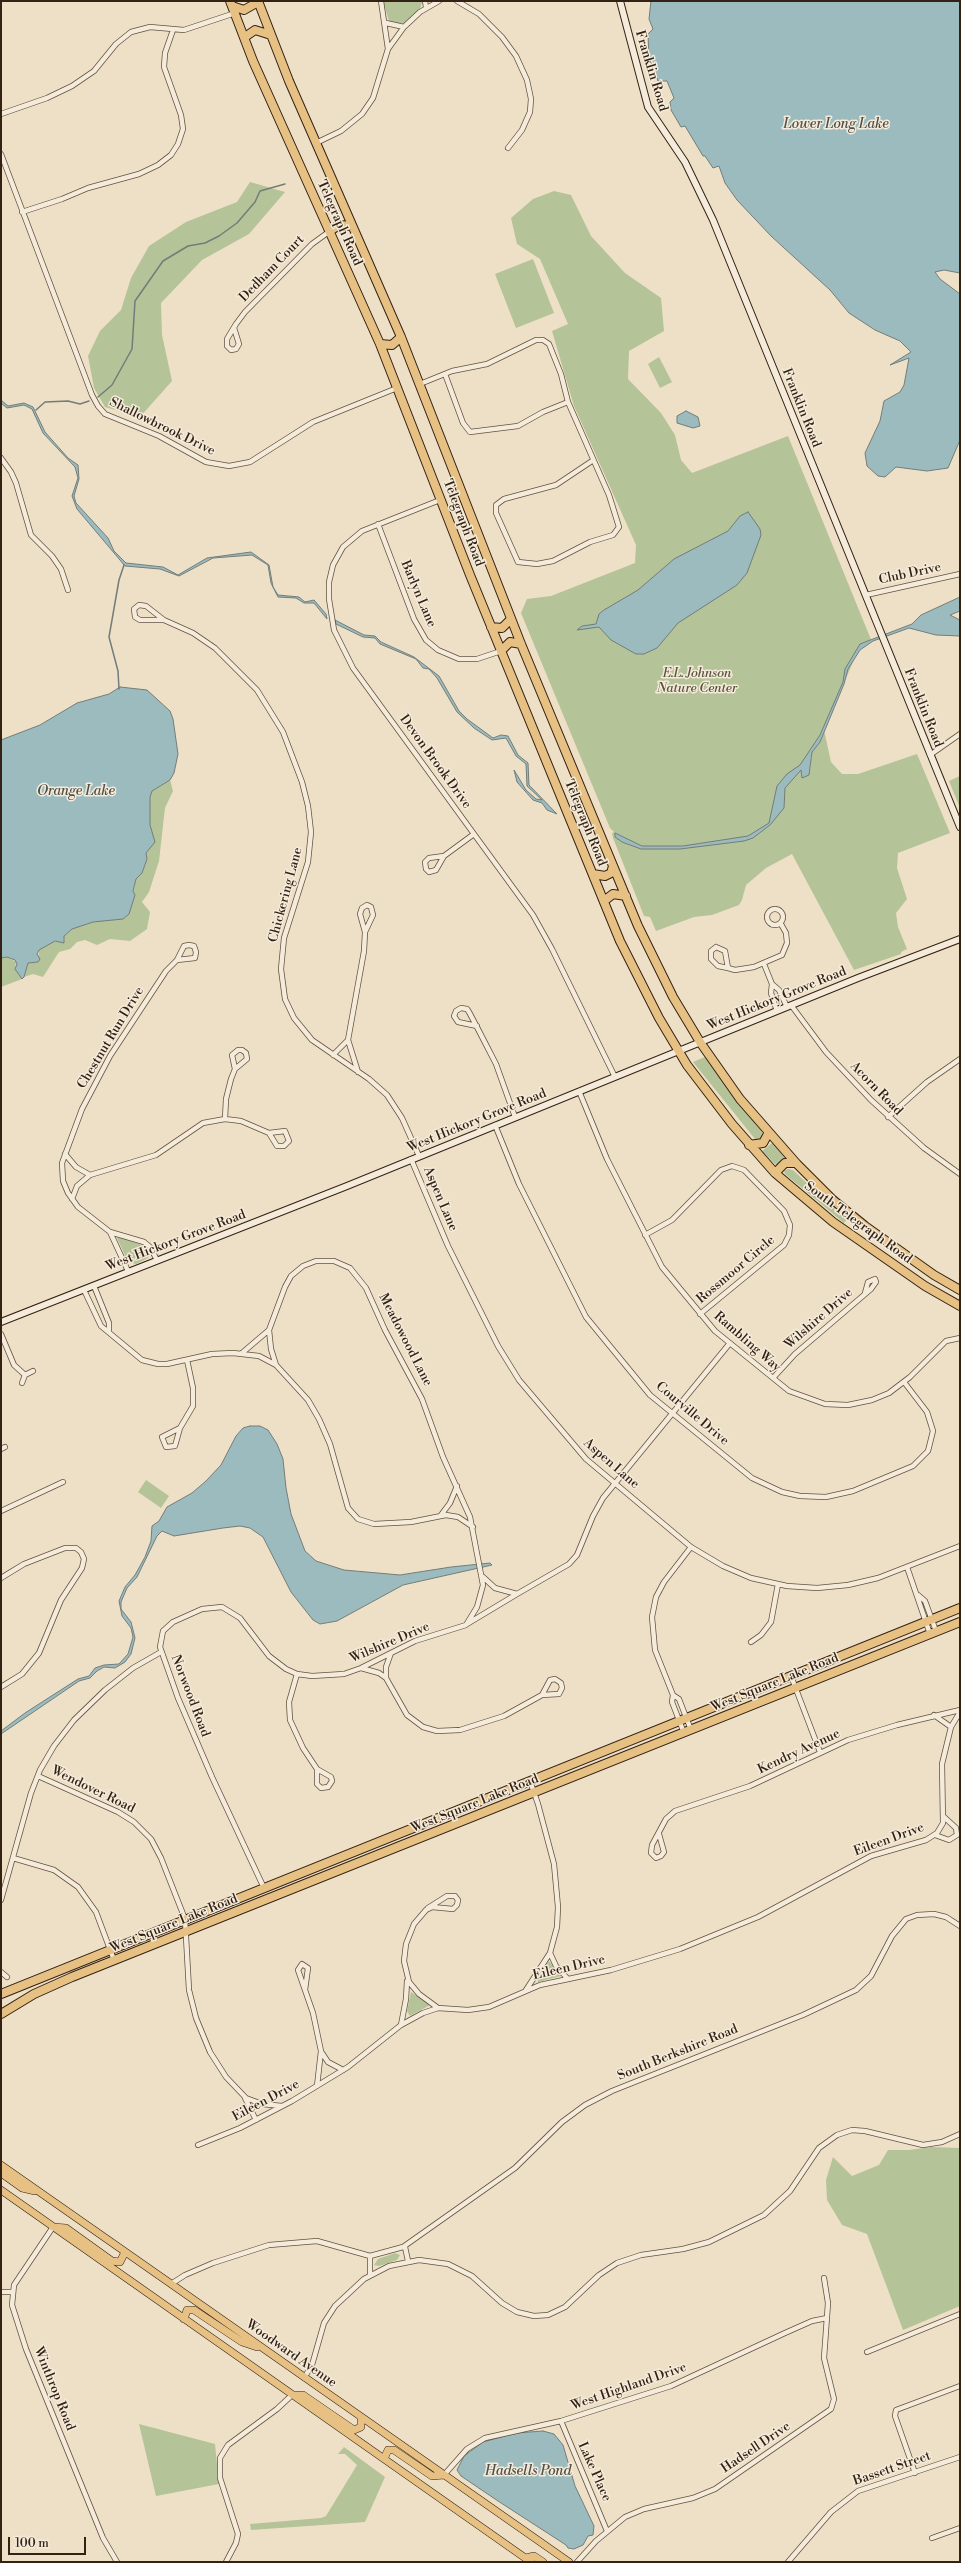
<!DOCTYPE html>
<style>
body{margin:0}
#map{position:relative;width:961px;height:2563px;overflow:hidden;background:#eee0c6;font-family:"Libre Bodoni",serif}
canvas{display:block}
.frame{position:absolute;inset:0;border:2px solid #332114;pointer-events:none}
.scale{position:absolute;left:8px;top:2537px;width:78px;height:18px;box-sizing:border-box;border:2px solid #332114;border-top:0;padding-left:5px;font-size:12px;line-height:14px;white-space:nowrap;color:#332114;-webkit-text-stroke:3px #f4ebda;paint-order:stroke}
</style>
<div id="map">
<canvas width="961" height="2563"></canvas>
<div class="frame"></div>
<div class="scale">100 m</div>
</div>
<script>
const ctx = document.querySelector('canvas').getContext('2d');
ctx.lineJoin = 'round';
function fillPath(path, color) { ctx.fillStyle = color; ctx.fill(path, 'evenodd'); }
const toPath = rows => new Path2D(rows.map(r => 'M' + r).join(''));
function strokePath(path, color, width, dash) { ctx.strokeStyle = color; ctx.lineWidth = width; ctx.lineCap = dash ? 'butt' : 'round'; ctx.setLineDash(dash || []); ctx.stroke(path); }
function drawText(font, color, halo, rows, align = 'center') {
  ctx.font = font + ' "Libre Bodoni",serif'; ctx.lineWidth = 3; ctx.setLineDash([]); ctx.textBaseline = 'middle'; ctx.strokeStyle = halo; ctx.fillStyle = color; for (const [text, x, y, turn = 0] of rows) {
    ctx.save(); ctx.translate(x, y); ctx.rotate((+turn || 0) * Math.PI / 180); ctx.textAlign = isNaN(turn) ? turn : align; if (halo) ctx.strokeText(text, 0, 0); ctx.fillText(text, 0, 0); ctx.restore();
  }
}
const green = toPath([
 [383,1,422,1,422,2,420,9,405,23,398,24,390,22,388,18],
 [250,182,285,192,249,234,202,260,161,303,162,335,172,381,140,417,105,407,94,388,88,356,100,331,121,310,131,278,149,246,186,222,237,202],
 [554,191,571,195,591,236,625,273,661,298,664,331,629,351,628,379,661,413,675,435,681,460,692,473,788,436,872,642,863,645,856,655,832,711,802,770,801,776,810,770,812,752,824,730,831,762,842,774,858,774,917,754,950,833,898,853,897,868,907,899,896,913,898,927,907,949,901,952,901,954,854,970,792,854,766,868,746,885,742,900,739,905,712,915,694,917,656,931,650,917,644,916,613,838,612,833,614,832,610,828,521,613,527,599,551,596,635,563,636,545,574,406,552,331,568,324,540,259,517,244,511,218,533,199],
 [533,259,554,313,516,328,495,274],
 [659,357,672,382,660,388,648,364],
 [960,776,960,808,949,781],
 [170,780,173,791,165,808,159,861,149,892,142,902,150,912,147,929,130,941,110,939,97,945,85,940,77,942,70,949,59,952,43,977,33,974,24,977,28,963,38,962,39,950,52,942,59,941,72,929,93,922,124,918,129,914,136,879,142,873,147,859,146,853,154,842,150,825,150,797,152,791],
 [7,957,16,962,15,969,22,979,1,987,1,958],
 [705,1057,762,1132,763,1139,755,1139,693,1062],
 [772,1143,786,1159,776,1165,762,1151],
 [788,1169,793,1170,831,1206,848,1218,844,1223,785,1174,784,1171],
 [119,1237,145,1246,150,1253,148,1258,136,1264,128,1262,117,1238],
 [146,1480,169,1496,161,1508,138,1492],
 [549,1961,561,1976,538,1982,537,1978],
 [411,1992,430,2005,410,2016,407,2011],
 [931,2147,960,2148,960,2306,903,2330,867,2234,842,2225,827,2200,826,2180,833,2157,852,2176,879,2165,888,2150,909,2150],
 [395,2253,400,2255,397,2260,379,2266,374,2265,378,2259],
 [139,2424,215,2444,219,2484,156,2496],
 [344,2447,385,2477,365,2522,251,2530,250,2524,321,2518,326,2516,357,2465,345,2454,338,2454]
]);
const water = toPath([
 [651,1,960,1,960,273,944,270,935,272,940,279,960,294,960,440,948,468,927,471,896,467,885,477,878,476,867,466,865,453,880,421,884,401,900,392,904,385,909,358,890,365,911,352,900,341,875,330,849,313,830,290,771,236,737,200,725,183,719,166,713,168,705,156,703,156,685,126,681,127,671,110,670,102,674,98,667,81,658,81,649,59,648,34,653,29,649,19,651,1],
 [1,400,8,406,24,403,33,407,45,432,68,458,78,465,79,479,74,496,76,503,108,538,114,551,126,563,163,567,178,575,207,558,251,552,269,565,273,587,278,595,299,597,305,602,314,600,326,614,327,619,314,603,304,603,296,598,278,597,271,583,268,565,252,555,213,558,179,576,160,569,125,566,77,509,72,496,78,478,75,467,43,433,32,409,24,405,7,408,1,403,1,400],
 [686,411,698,417,700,426,693,428,677,423,677,416,686,411],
 [748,512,760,529,761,535,747,573,737,585,678,623,657,648,644,654,636,654,611,640,599,627,577,630,582,626,596,624,599,614,604,610,638,590,674,559,728,531,740,516,748,512],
 [960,597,960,611,950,615,960,620,960,636,936,635,909,628,873,641,860,650,848,669,844,684,820,742,812,752,809,775,802,778,801,770,785,788,784,808,770,825,753,838,744,841,680,849,641,849,622,842,615,837,615,833,642,846,683,846,748,836,769,823,777,786,787,774,800,765,820,735,843,682,845,669,860,644,912,624,921,615,960,597],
 [335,620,364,635,375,636,381,642,414,657,439,676,459,711,467,719,493,738,501,735,508,736,518,755,528,763,529,785,557,814,547,810,542,803,533,800,517,782,514,770,526,790,536,799,542,800,527,786,526,764,516,756,506,738,492,740,474,728,457,712,437,678,429,669,423,668,416,659,380,644,375,638,363,637,336,624,335,620],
 [120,687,147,690,170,711,173,719,178,754,174,773,170,780,152,791,150,797,150,825,155,842,146,853,147,859,142,873,136,879,133,891,135,895,129,914,123,919,93,922,72,929,64,936,64,943,55,941,39,950,37,954,40,959,38,962,28,963,24,977,22,979,15,969,17,964,15,960,7,957,1,958,1,740,40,725,77,703,109,694,120,687],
 [250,1426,260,1426,268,1430,277,1444,283,1459,286,1488,291,1514,305,1551,316,1561,344,1570,400,1575,451,1567,490,1563,492,1565,403,1585,337,1621,320,1624,313,1620,291,1592,263,1537,250,1528,240,1526,223,1528,174,1536,162,1531,157,1536,137,1577,127,1588,121,1602,121,1609,131,1622,135,1638,131,1654,125,1662,115,1668,104,1667,97,1671,90,1678,79,1681,1,1734,1,1731,25,1713,78,1679,89,1676,95,1668,104,1665,119,1664,128,1654,133,1637,131,1628,122,1616,119,1601,125,1587,135,1575,145,1557,151,1541,152,1526,159,1521,167,1507,192,1493,206,1481,221,1465,236,1436,243,1428,250,1426],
 [543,2431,554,2434,563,2445,575,2486,594,2526,593,2535,588,2536,583,2545,574,2549,568,2548,566,2545,498,2501,461,2476,457,2470,464,2456,483,2442,516,2433,543,2431]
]);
const stream = toPath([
 [98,397,112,385,132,349,135,301,163,261,188,246,205,243,219,236,237,223,255,202,260,191,285,184],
 [36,410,45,402,68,401,80,404,89,401],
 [119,689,118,671,109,637,119,580,124,565]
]);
const street = toPath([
 [381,1,388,49],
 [425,1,426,7],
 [457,1,479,14,502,37,516,56,527,80,531,99,530,112,522,130,508,148],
 [386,23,404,27],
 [1,114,47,98,72,86,94,71,116,44,131,32,150,27,184,30,235,13],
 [316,143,341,131,362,114,373,98,388,49,404,27,420,12,439,1],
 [1,154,92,395,98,406,105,414,159,436,206,462,229,466,250,462,313,422,397,388],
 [22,212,62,199,88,188,139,174,158,165,171,155,178,144,183,129,181,115,164,67,165,53,173,30],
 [234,328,239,344,236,349,231,350,227,346,227,339,236,324,245,312,312,244,330,231],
 [445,374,463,423,470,432,518,426,543,412,568,402],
 [420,384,452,371,487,364,536,340,543,340,549,344,561,374,568,402,609,495,619,527,613,535,590,542,553,561,537,564,518,562,496,513,496,505,504,499,556,485,592,461],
 [1,458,11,472,16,483,31,535,52,556,61,569,68,590],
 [440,500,362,531,343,547,333,565,329,582,329,599,334,630,353,668,533,915,552,949,615,1077],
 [378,524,414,619,426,640,438,650,459,659,477,659,501,651],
 [866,595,960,574],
 [164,620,140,620,135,617,134,609,139,605,146,606,164,620,193,633,215,648,257,690,283,732,302,782,308,806,311,832,308,862,284,938,281,969,285,999,294,1018,312,1040,369,1079,387,1095,402,1118,419,1156],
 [930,755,960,734],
 [444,856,436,870,429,872,426,869,425,862,429,858,444,856,474,834],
 '767 917a8 8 0 1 1 16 0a8 8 0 1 1-16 0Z',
 [716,947,725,951,728,968,718,966,711,959,711,951,716,947],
 [764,964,772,984,771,993,777,1011],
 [728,968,735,970,754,967,782,955,787,943,786,933,781,924],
 [772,984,779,990,787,1007],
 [791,1005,826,1052,871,1100,924,1148,960,1174],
 [477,1026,458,1022,454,1016,456,1011,461,1008,467,1009,469,1012,479,1031,496,1064,515,1117],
 [333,1055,348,1040],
 [358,1072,348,1040,364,951,365,932,360,914,362,908,367,905,371,907,373,915,365,932],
 [579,1091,607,1159,662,1267,715,1331,789,1391,825,1404,848,1405,872,1400,889,1393,910,1377,946,1341,960,1338],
 [888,1117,927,1082,960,1059],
 [225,1119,226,1099,231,1079,235,1069,247,1059,246,1053,242,1050,238,1050,232,1055,235,1069],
 [495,1125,519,1184,586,1317,650,1395,752,1478,782,1492,800,1496,826,1497,853,1491,913,1466,928,1451,933,1431,927,1412,904,1382],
 [65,1154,76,1167,90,1175],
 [411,1159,448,1246,498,1346,519,1380,586,1459,691,1547,723,1566,751,1578,787,1586,817,1588,848,1585,878,1578,960,1546],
 [72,1199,77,1186,90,1175,156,1155,203,1123,225,1119,241,1121,269,1133,277,1146,284,1146,289,1141,285,1131,269,1133],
 [110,1232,144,1242,150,1247,157,1260],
 [645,1235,672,1220,721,1170,732,1166,744,1170,784,1211,790,1225,789,1235,784,1245,700,1314],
 [128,1271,110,1232,78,1207,68,1193,63,1181,62,1163,82,1109,110,1056,166,971,177,960,195,958,196,952,194,946,189,945,184,946,177,960],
 [94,1286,109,1323,109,1331],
 [84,1290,101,1326,142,1360,158,1364,167,1364,212,1354,233,1353,259,1356,276,1365,308,1400,319,1419,330,1444,348,1508,358,1519,374,1524,411,1522,446,1515,458,1517,473,1527],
 [1,1334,14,1365,25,1375],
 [242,1353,269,1330],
 [773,1378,795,1354,871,1289,876,1282,875,1279,868,1282,865,1293],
 [22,1383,25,1375,33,1371],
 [180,1428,175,1446,166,1447,162,1437,180,1428,193,1406,193,1388,187,1360],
 [1,1449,5,1447],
 [1,1511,63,1482],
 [441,1515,450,1503,457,1486],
 [907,1567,930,1634],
 [483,1577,495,1588,517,1594,569,1564,577,1555,593,1516,603,1498,730,1343],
 [1,1578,24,1564,65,1548,76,1548,81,1552,84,1559,82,1568,61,1600,39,1653,22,1674,1,1687],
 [918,1595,925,1601,936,1631],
 [467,1624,517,1594],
 [751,1642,761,1635,771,1622,778,1584],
 [361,1668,379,1673,386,1678,407,1715,423,1727,437,1731,460,1730,504,1716,542,1695,559,1694,562,1688,561,1683,555,1679,550,1680,542,1695],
 [297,1674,289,1702,290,1720,303,1748,317,1769,317,1784,321,1788,328,1787,332,1781,331,1777,317,1769],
 [791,1676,820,1752],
 [386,1678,386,1667,391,1653],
 [673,1695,679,1699,691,1730],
 [934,1715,951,1727],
 [684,1733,672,1702,673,1695,655,1650,652,1617,656,1597,664,1582,691,1547],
 [38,1776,118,1812,134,1822,151,1839,161,1858,185,1919,189,1990,196,2018,210,2052,226,2077,246,2098,262,2104,282,2106],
 [659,1834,664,1852,661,1856,656,1858,651,1853,652,1845,666,1819,675,1811,750,1786,848,1740,897,1725,960,1710],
 [935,1835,949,1840,957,1835,956,1828,944,1817],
 [13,1858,54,1870,78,1887,96,1912,114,1960],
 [264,1888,212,1777,178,1698,160,1647,163,1631,173,1622,202,1609,222,1607,240,1618,269,1656,286,1669,297,1674,312,1676,344,1674,361,1668,415,1641,466,1625,477,1607,483,1585,470,1517,443,1457,422,1399,385,1330,366,1288,350,1268,334,1261,316,1261,303,1266,291,1276,285,1287,269,1330,271,1349,276,1365],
 [1,1900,31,1793,40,1770,54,1746,74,1720,105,1690,133,1668,161,1652],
 [428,1908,447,1896,455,1896,458,1900,457,1905,453,1909,432,1907,426,1910,414,1924,406,1944,404,1961,409,1982,419,1994,438,2008],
 [550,1953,556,1966,567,1978],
 [1,1972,7,1977],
 [305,1990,298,1970,302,1964,308,1968,305,1990,313,2013,321,2051,317,2086],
 [526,1990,550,1953,557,1927,558,1907,554,1864,538,1804,530,1781],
 [401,2025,406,1999,407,1981],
 [322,2053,328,2062,343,2070],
 [245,2098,256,2120],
 [198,2145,240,2128,292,2101,348,2067,401,2025,423,2013,438,2008,468,2010,489,2007,540,1985,611,1970,680,1949,758,1917,871,1856,926,1840,937,1833,943,1823,942,1764,951,1727,960,1712],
 [53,2227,14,2285,12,2305,26,2349,103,2538,117,2562],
 [405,2247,408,2261],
 [370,2256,370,2274],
 [171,2284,185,2275,213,2263,269,2245,317,2241,370,2256,403,2247,515,2168,562,2122,585,2105,612,2091,803,2015,856,1990,871,1976,892,1936,906,1919,917,1915,934,1914,946,1917,960,1926],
 [1,2292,12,2292],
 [867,2352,960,2314],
 [304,2378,312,2365,324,2323,335,2306,364,2279,389,2266,419,2260,448,2264,472,2276,502,2303,517,2312,534,2316,548,2315,565,2307,599,2275,617,2263,641,2255,683,2249,709,2242,764,2215,790,2191,819,2148,837,2135,852,2130,865,2131,923,2145,942,2142,960,2134],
 [561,2421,607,2531],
 [915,2473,895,2416,896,2410,960,2386],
 [444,2475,467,2449,485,2438,561,2421,671,2386,785,2333,812,2321,827,2318],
 [932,2538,960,2528],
 [226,2562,236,2543,238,2534,220,2478,220,2458,228,2445,277,2409,292,2395],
 [577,2562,596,2541,625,2517,644,2509,693,2498,715,2489,831,2409,834,2399,824,2358,828,2303,824,2278],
 [788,2562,831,2512,858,2491,960,2457]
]);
const secondary = toPath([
 [620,1,648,107,685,162,713,220,960,827],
 [1,1322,347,1186,858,978,960,939]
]);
const primary = toPath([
 [1,2165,569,2562],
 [1,2173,22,2188,35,2191],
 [1,2190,531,2562],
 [53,2227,66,2228,112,2261,120,2262,125,2252],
 [184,2319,187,2310,194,2310,242,2342,257,2347],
 [293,2395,303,2395,354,2430,361,2427,361,2418],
 [384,2459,388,2450,394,2450,432,2476,444,2475],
 [526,2558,534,2556,543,2562]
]);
const highway = toPath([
 [230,1,253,61,380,344,470,575,620,941,659,1018,687,1065,732,1124,775,1173,833,1222,925,1286,960,1306],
 [258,1,289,81,401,337,521,644,638,926,673,997,700,1042,740,1099,796,1163,833,1200,865,1226,934,1275,960,1290],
 [232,6,244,10,258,2],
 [245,37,255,30,271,35],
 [330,231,339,225,352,226],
 [380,344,392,345,401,337],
 [491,627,502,628,511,619],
 [501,651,510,642,521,644],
 [593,874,605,876,611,873,613,866],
 [604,901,613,894,626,896],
 [749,1145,763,1143,768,1134],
 [775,1173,785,1163,796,1163],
 [1,1994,960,1608],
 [1,2014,34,1994,72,1977,960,1622]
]);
const streetNames = [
 ["Franklin Road",651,71,73],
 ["Telegraph Road",339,223,66],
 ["Dedham Court",272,269,-46],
 ["Franklin Road",801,408,68],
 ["Shallowbrook Drive",162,427,26],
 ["Telegraph Road",463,523,69],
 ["Club Drive",910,574,-12],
 ["Barlyn Lane",418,594,67],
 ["Franklin Road",923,708,68],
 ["Devon Brook Drive",435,762,54],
 ["Telegraph Road",585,823,68],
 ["Chickering Lane",286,895,-75],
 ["West Hickory Grove Road",777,999,-22],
 ["Chestnut Run Drive",111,1038,-59],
 ["Acorn Road",876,1089,46],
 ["West Hickory Grove Road",477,1121,-22],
 ["Aspen Lane",440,1199,67],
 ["South Telegraph Road",858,1223,36],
 ["West Hickory Grove Road",176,1241,-21],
 ["Rossmoor Circle",736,1270,-40],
 ["Wilshire Drive",819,1319,-41],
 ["Meadowood Lane",405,1340,63],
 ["Rambling Way",747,1342,41],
 ["Courville Drive",692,1414,40],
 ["Aspen Lane",611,1464,41],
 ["Wilshire Drive",390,1643,-23],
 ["West Square Lake Road",775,1683,-22],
 ["Norwood Road",190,1696,69],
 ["Kendry Avenue",799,1752,-25],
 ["Wendover Road",93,1790,26],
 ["West Square Lake Road",475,1804,-22],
 ["Eileen Drive",889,1840,-20],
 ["West Square Lake Road",174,1924,-22],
 ["Eileen Drive",569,1968,-13],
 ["South Berkshire Road",678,2053,-22],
 ["Eileen Drive",266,2101,-28],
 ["Woodward Avenue",291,2354,35],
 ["West Highland Drive",629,2387,-19],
 ["Winthrop Road",54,2389,68],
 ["Hadsell Drive",756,2448,-34],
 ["Bassett Street",892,2469,-19],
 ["Lake Place",594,2472,66]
];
const parkNames = [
 ["E.L. Johnson",697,674],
 ["Nature Center",697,689]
];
const waterNames = [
 ["Lower Long Lake",836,125],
 ["Orange Lake",76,792],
 ["Hadsells Pond",528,2472]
];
fillPath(green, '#b5c398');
fillPath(water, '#9cbbbe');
strokePath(water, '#727d7a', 1);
strokePath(stream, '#727d7a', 1.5);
strokePath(street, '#625140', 6);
strokePath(secondary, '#332114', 8);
strokePath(primary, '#332114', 8);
strokePath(highway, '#332114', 10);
strokePath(street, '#f4ebda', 4.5);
strokePath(secondary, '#f4ebda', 6);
strokePath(primary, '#e7c083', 7);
strokePath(highway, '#e7c083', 8);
drawText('13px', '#332114', '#f4ebda', streetNames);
drawText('italic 13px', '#5a523c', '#f4ebda', parkNames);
drawText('italic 14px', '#524f47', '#f4ebda', waterNames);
</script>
